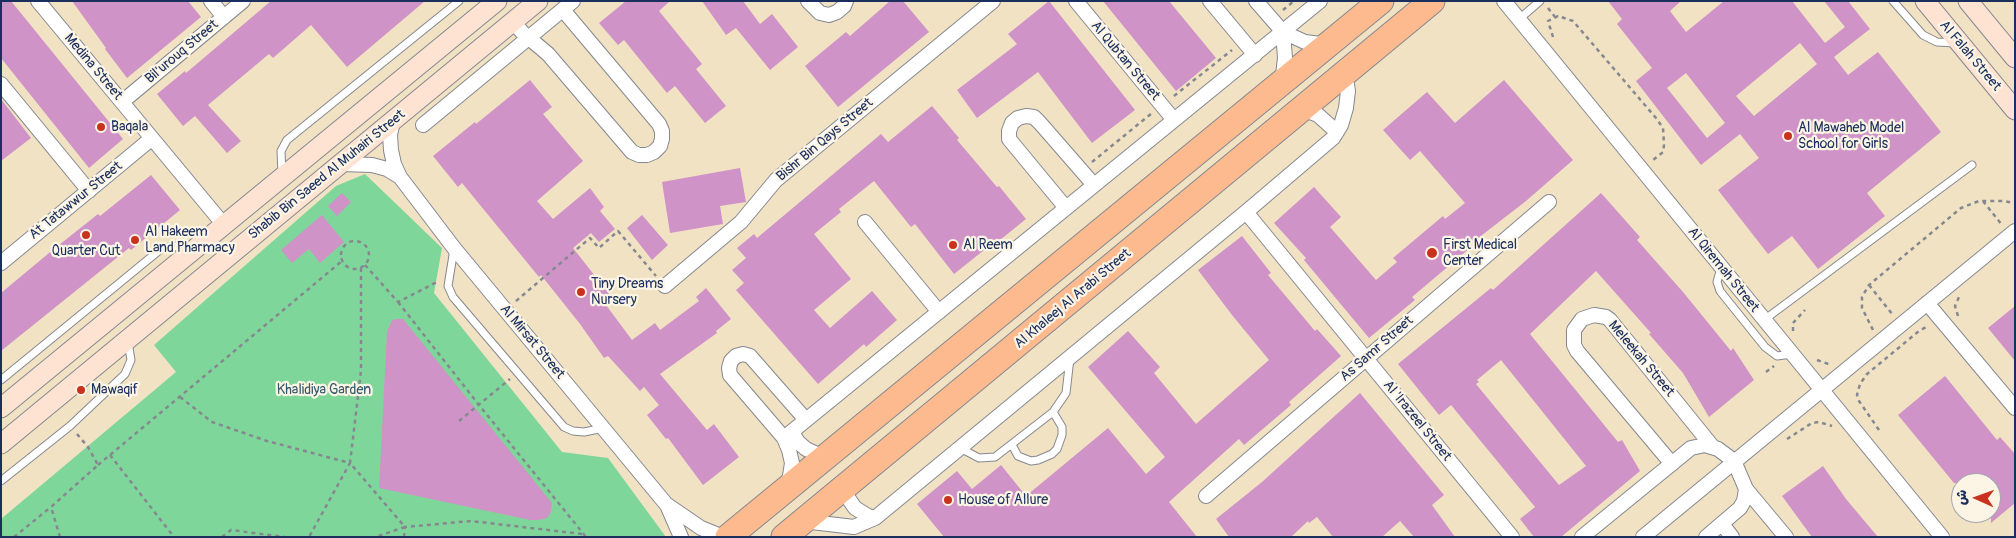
<!DOCTYPE html>
<meta charset="utf-8">
<style>
body{margin:0}
#map{position:relative;width:2016px;height:538px;overflow:hidden;background:#f0e2c3;font-family:Pangolin,"Playpen Sans Arabic",sans-serif}
canvas{display:block}
.frame{position:absolute;inset:0;border:2px solid #1b2f5e;pointer-events:none}
.north{position:absolute;left:1951px;top:473px;width:50px;height:50px;box-sizing:border-box;background:#fcf5e5;border:1px solid #a2a6af;border-radius:50%;rotate:272deg;font-size:14px;font-weight:700;line-height:20px;text-align:center;color:#1b2f5e}
.north::after{content:'';display:block;margin:auto;width:18px;height:22px;background:#c8321e;clip-path:polygon(50% 0,100% 100%,50% 72%,0 100%)}
</style>
<div id="map">
<canvas width="2016" height="538"></canvas>
<div class="frame"></div>
<div class="north">ش</div>
</div>
<script>
const ctx = document.querySelector('canvas').getContext('2d');
ctx.lineJoin = 'round';
function fillPath(path, color) { ctx.fillStyle = color; ctx.fill(path, 'evenodd'); }
const toPath = rows => new Path2D(rows.map(r => 'M' + r).join(''));
function strokePath(path, color, width, dash) { ctx.strokeStyle = color; ctx.lineWidth = width; ctx.lineCap = dash ? 'butt' : 'round'; ctx.setLineDash(dash || []); ctx.stroke(path); }
function drawText(font, color, halo, rows, align = 'center') {
  ctx.font = font + ' Pangolin,sans-serif'; ctx.lineWidth = 4.5; ctx.setLineDash([]); ctx.textBaseline = 'middle'; ctx.strokeStyle = halo; ctx.fillStyle = color; for (const [text, x, y, turn = 0] of rows) {
    ctx.save(); ctx.translate(x, y); ctx.rotate((+turn || 0) * Math.PI / 180); ctx.textAlign = isNaN(turn) ? turn : align; if (halo) ctx.strokeText(text, 0, 0); ctx.fillText(text, 0, 0); ctx.restore();
  }
}
const green = toPath([
 [365,174,442,248,434,293,562,452,608,458,666,537,1,537,1,519,176,372,154,345,336,186]
]);
const building = toPath([
 [1,1,11,1,123,139,89,168,1,58],
 [72,1,188,1,201,17,127,78,105,49,106,48],
 [271,1,425,1,347,67,311,25,273,58,269,54,208,105,241,141,227,153,195,116,183,126,157,94,185,71,186,73],
 [626,1,670,1,659,11,702,64,696,69,726,106,705,123,675,86,667,93,624,40,618,45,599,23],
 [702,1,743,1,760,24,772,14,798,47,770,70,736,28,726,35],
 [890,1,903,1,929,32,838,107,805,66,846,32,850,36],
 [1049,1,1135,110,1092,143,1038,72,977,118,957,90,1017,44,1008,34],
 [1103,1,1169,1,1216,58,1176,91],
 [1608,1,1681,1,1670,11,1686,32,1724,1,1792,1,1825,43,1845,27,1824,1,1848,1,1870,29,1834,57,1848,75,1878,52,1941,132,1867,193,1885,216,1818,269,1792,236,1768,254,1718,190,1759,158,1740,134,1701,165,1636,81,1652,68,1617,24,1622,19],
 [1800,43,1817,64,1754,116,1736,96],
 [1686,73,1725,123,1707,138,1667,88],
 [530,80,552,107,543,114,583,161,537,201,553,219,590,188,604,207,600,211,615,229,599,242,591,233,573,248,610,295,603,301,632,340,655,323,660,330,699,301,696,297,706,288,731,319,716,331,717,333,660,374,707,430,714,424,739,457,703,485,668,438,666,439,647,415,659,405,644,387,640,391,608,356,604,358,580,324,541,275,539,277,462,183,458,187,433,156,475,122,476,124],
 [1504,80,1573,160,1526,201,1468,246,1470,248,1412,297,1415,300,1369,338,1304,260,1306,258,1274,223,1314,187,1341,217,1330,227,1376,280,1397,262,1393,258,1443,216,1445,219,1465,203,1420,151,1410,160,1383,130,1427,92,1455,123],
 [1,99,31,138,1,161],
 [932,106,959,138,957,140,997,187,999,186,1026,219,989,249,988,247,954,274,915,224,911,227,874,181,839,209,841,212,814,234,851,279,814,310,830,328,872,291,897,320,866,347,864,344,818,384,736,290,744,283,732,270,746,258,737,248,754,234,757,238,881,134,888,142],
 [740,168,746,202,720,206,723,224,670,233,662,182],
 [151,175,180,210,131,250,129,248,1,351,1,293,49,253,98,214,100,216],
 [342,193,351,202,337,216,328,206],
 [1601,193,1640,237,1637,240,1683,292,1731,351,1733,348,1754,380,1709,417,1683,373,1649,334,1651,333,1596,271,1530,334,1618,442,1622,440,1640,471,1561,537,1534,537,1520,519,1535,507,1451,405,1439,415,1398,364,1491,288,1493,290],
 [1501,360,1586,466,1559,485,1476,384,1479,382,1477,380],
 [322,215,344,242,320,263,309,249,292,263,281,250],
 [642,215,668,245,652,260,627,228],
 [1242,236,1271,273,1268,275,1315,331,1317,329,1341,356,1289,402,1291,405,1244,445,1239,439,1169,502,1197,537,944,537,917,504,957,471,972,489,1001,465,1026,496,1108,428,1146,474,1165,457,1088,367,1128,331,1160,367,1154,373,1196,424,1269,360,1232,315,1198,270],
 [2015,306,2015,361,1988,328],
 [397,319,403,319,552,503,551,512,547,518,539,520,530,520,379,488,387,332,392,320],
 [1945,376,1997,440,2000,437,2015,454,2015,503,1991,523,1991,483,1954,483,1898,415],
 [1360,393,1444,495,1432,505,1455,537,1414,537,1400,521,1382,537,1333,537,1317,517,1309,523,1308,521,1291,537,1229,537,1216,519,1262,482],
 [1823,466,1846,499,1878,537,1812,537,1782,496]
]);
const path = toPath([
 [1548,8,1555,17],
 [1283,10,1294,1],
 [1553,37,1548,21,1558,16,1573,21,1656,118,1663,128,1664,145,1663,152,1653,160],
 [1174,96,1232,50],
 [1092,162,1152,113],
 [1983,201,2002,225],
 '341 255a14 14 0 1 1 28 0a14 14 0 1 1-28 0Z',
 [365,265,398,302,439,281],
 [361,268,361,371,350,463,405,527,375,537],
 [1869,285,1893,315],
 [516,301,590,238,599,248,618,231,656,276],
 [398,302,479,405,586,537],
 [1958,316,1955,306,1959,297],
 [1873,330,1862,308,1862,297,1869,285,1961,208,1979,201,2003,201,2015,203],
 [1793,331,1793,323,1805,310],
 [1817,360,1831,365],
 [1766,372,1774,366],
 [180,397,212,422,267,441,350,463,309,537],
 [459,421,510,379],
 [1879,430,1859,401,1857,395,1860,384,1867,374,1919,331,1928,326],
 [1787,439,1812,423,1819,422,1832,426],
 [110,455,174,537],
 [98,465,342,261],
 [14,537,51,507],
 [60,537,51,507,98,465,88,447,77,434],
 [222,537,231,530,285,537],
 [404,537,405,527,471,521,582,534]
]);
const lane = toPath([
 [1893,1,1923,35,1937,42,1956,43],
 [1518,20,1540,1],
 [282,175,281,151,287,140,459,1],
 [454,249,448,286,453,297,564,427,573,431,584,432,604,428],
 [1721,268,1717,282,1720,291,1765,347,1777,356,1792,354],
 [1764,320,1972,165],
 [1,380,161,249,173,246,191,249],
 [1012,445,1018,456,1031,461,1038,460,1052,454,1057,449,1062,435,1062,427,1053,412],
 [960,448,979,458,995,457,1053,412,1066,393,1070,358],
 [1,481,70,426,125,374,131,360,128,342]
]);
const street = toPath([
 [38,1,224,225],
 [211,1,224,17],
 [808,1,820,13,829,15,837,12,844,6,846,1],
 [1076,1,1174,120],
 [1210,1,1255,55],
 [1256,1,1283,32,1305,42,1328,45],
 [1504,1,1942,537],
 [513,22,523,33,548,54,632,152,639,155,647,155,654,152,660,146,662,139,662,131,659,124,563,10],
 [1282,83,1285,58,1283,32],
 [1,84,89,191],
 [122,102,243,1],
 [1302,109,1318,115,1337,132],
 [393,121,390,135,391,150,394,164,400,177,454,248,666,504,701,528,723,537],
 [423,125,573,1],
 [341,164,372,165,387,169,400,177],
 [1066,208,1009,139,1009,131,1012,123,1018,118,1026,116,1034,117,1040,123,1094,185],
 [1246,212,1512,537],
 [865,222,939,312],
 [1,263,151,139],
 [665,286,741,222,776,180,993,1],
 [1927,303,2015,408],
 [792,432,798,442,806,449,817,454,829,454],
 [784,438,1320,1],
 [1672,464,1577,351,1574,345,1574,330,1582,319,1594,315,1606,317,1610,320,1712,446],
 [786,487,790,476,792,463,789,450,784,438,730,375,729,368,731,361,736,356,743,354,750,356,806,420],
 [843,488,846,495,855,508,868,516,875,518],
 [1746,489,1786,537],
 [1206,496,1549,202],
 [667,505,681,537],
 [803,521,854,527,875,518,1246,212,1333,138,1341,125,1346,108,1348,91,1345,73],
 [1722,524,1732,537],
 [1582,537,1691,448,1705,445,1718,449,1734,461,1746,489,1744,501,1740,508,1706,537],
 [1643,537,2015,231]
]);
const secondary = toPath([
 [1925,1,2015,110],
 [1968,1,2015,58],
 [1,408,497,1],
 [1,444,538,1]
]);
const highway = toPath([
 [728,537,1381,1],
 [784,537,1432,1]
]);
const markers = [
 [101,127,5,"#c8321e"],
 [1788,136,5,"#c8321e"],
 [86,235,5,"#c8321e"],
 [135,240,5,"#c8321e"],
 [953,245,5,"#c8321e"],
 [1432,253,6,"#c8321e"],
 [581,292,5,"#c8321e"],
 [81,390,5,"#c8321e"],
 [948,500,5,"#c8321e"]
];
const streetNames = [
 ["Bil'urouq Street",182,52,-40],
 ["Al Falah Street",1970,56,50],
 ["Al Qubtan Street",1125,61,50],
 ["Medina Street",93,67,50],
 ["Bishr Bin Qays Street",825,140,-40],
 ["Shabib Bin Saeed Al Muhairi Street",327,175,-39],
 ["At Tatawwur Street",76,201,-39],
 ["Al Qiremah Street",1723,270,51],
 ["Al Khaleej Al Arabi Street",1073,299,-40],
 ["Al Mirsat Street",532,342,50],
 ["As Samr Street",1377,349,-41],
 ["Meleekah Street",1641,359,50],
 ["Al 'Irazeel Street",1417,421,51]
];
const poiNames = [
 ["Baqala",111,127],
 ["Al Mawaheb Model",1798,128],
 ["School for Girls",1798,144],
 ["Al Hakeem",145,232],
 ["Land Pharmacy",145,248],
 ["Al Reem",963,245],
 ["First Medical",1443,245],
 ["Center",1443,261],
 ["Quarter Cut",86,251,"center"],
 ["Tiny Dreams",591,284],
 ["Nursery",591,300],
 ["Mawaqif",91,390],
 ["House of Allure",958,500]
];
const parkNames = [
 ["Khalidiya Garden",324,390]
];
fillPath(green, '#7fd69a');
fillPath(building, '#d093c7');
strokePath(lane, '#868890', 9);
strokePath(street, '#868890', 16);
strokePath(secondary, '#868890', 21);
strokePath(highway, '#868890', 27);
strokePath(path, '#868890', 2.5, [4, 4]);
strokePath(lane, '#fff', 7);
strokePath(street, '#fff', 14);
strokePath(secondary, '#fee3d2', 19);
strokePath(highway, '#fcba8e', 25);
for (const [x, y, r, color] of markers) { const dot = new Path2D(); dot.arc(x, y, r, 0, 2 * Math.PI); ctx.fillStyle = color; ctx.fill(dot); strokePath(dot, '#fcf5e5', 2); }
drawText('14px', '#1b2f5e', '#fcf5e5', streetNames);
drawText('14px', '#1b2f5e', '#fcf5e5', poiNames, 'left');
drawText('14px', '#34596d', '#fcf5e5', parkNames);
</script>
